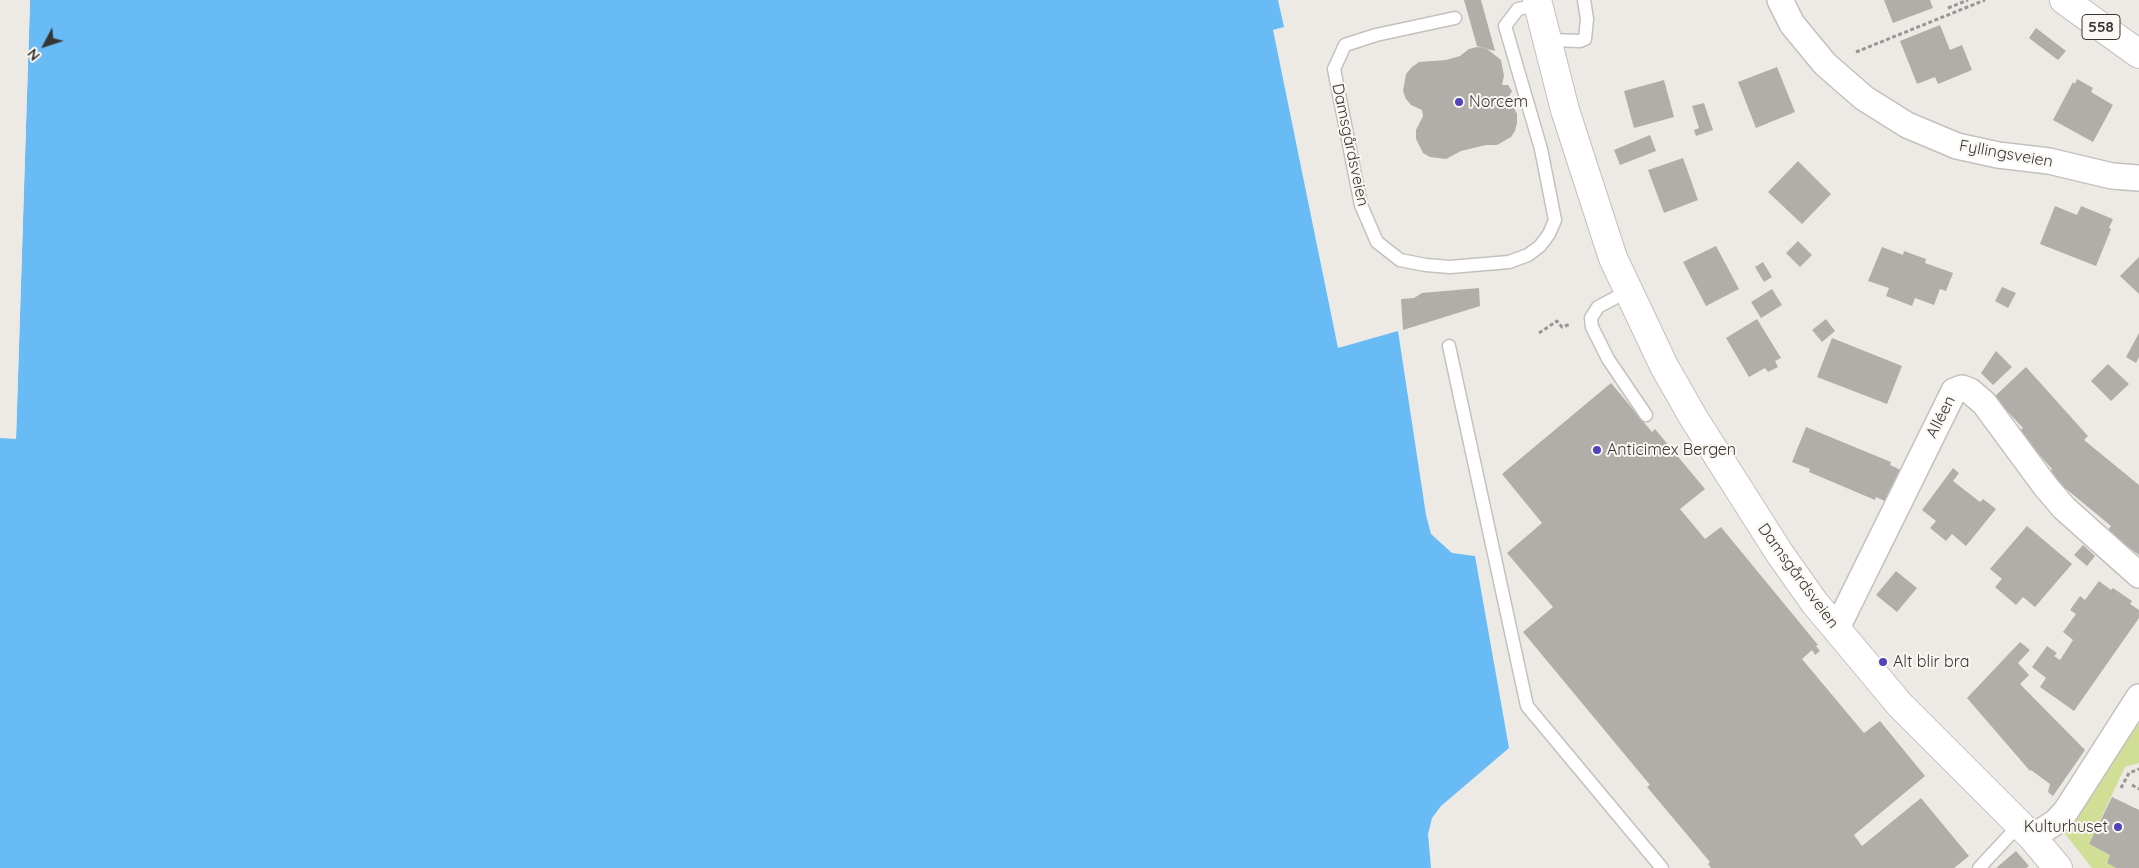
<!DOCTYPE html>
<meta charset="utf-8">
<style>
body{margin:0}
#map{position:relative;width:2139px;height:868px;overflow:hidden;background:#edeae5;font-family:Quicksand,sans-serif}
canvas{display:block}
.north{position:absolute;left:20px;top:20px;width:50px;height:50px;-webkit-text-stroke:4px #fbf7f2;paint-order:stroke;rotate:230deg;font-size:14px;font-weight:700;line-height:20px;text-align:center;color:#383635}
.north::after{content:'';display:block;margin:auto;width:18px;height:22px;background:#383635;clip-path:polygon(50% 0,100% 100%,50% 72%,0 100%)}
</style>
<div id="map">
<canvas width="2139" height="868"></canvas>
<div class="north">N</div>
</div>
<script>
const ctx = document.querySelector('canvas').getContext('2d');
ctx.lineJoin = 'round';
function fillPath(path, color) { ctx.fillStyle = color; ctx.fill(path, 'evenodd'); }
const toPath = rows => new Path2D(rows.map(r => 'M' + r).join(''));
function strokePath(path, color, width, dash) { ctx.strokeStyle = color; ctx.lineWidth = width; ctx.lineCap = dash ? 'butt' : 'round'; ctx.setLineDash(dash || []); ctx.stroke(path); }
function drawText(font, color, halo, rows, align = 'center') {
  ctx.font = font + ' Quicksand,sans-serif'; ctx.lineWidth = 4; ctx.setLineDash([]); ctx.textBaseline = 'middle'; ctx.strokeStyle = halo; ctx.fillStyle = color; for (const [text, x, y, turn = 0] of rows) {
    ctx.save(); ctx.translate(x, y); ctx.rotate((+turn || 0) * Math.PI / 180); ctx.textAlign = isNaN(turn) ? turn : align; if (halo) ctx.strokeText(text, 0, 0); ctx.fillText(text, 0, 0); ctx.restore();
  }
}
const green = toPath([
 [2139,722,2139,763,2125,767,2089,844,2110,855,2107,863,2116,868,2092,868,2065,834]
]);
const water = toPath([
 [30,0,1278,0,1284,27,1273,30,1338,348,1398,331,1426,515,1431,534,1452,553,1475,556,1509,748,1441,806,1432,818,1428,834,1431,868,0,868,0,438,16,438]
]);
const pier = toPath([
 [27,0,30,0,16,439,0,438,0,436,14,436]
]);
const building = toPath([
 [1464,0,1481,0,1495,51,1477,46],
 [1884,0,1930,0,1933,8,1893,23],
 [1940,25,1950,50,1962,45,1972,70,1938,84,1935,77,1917,84,1900,41],
 [2036,28,2066,51,2058,60,2029,38],
 [1477,47,1486,48,1501,60,1504,76,1502,84,1503,85,1508,85,1512,91,1507,100,1513,106,1517,114,1517,123,1515,131,1511,137,1497,145,1486,145,1461,151,1446,159,1430,157,1423,153,1416,139,1416,130,1423,116,1422,110,1411,105,1406,99,1403,91,1406,74,1412,67,1419,62,1446,60,1460,56,1469,49],
 [1777,67,1795,112,1756,128,1738,82],
 [2077,79,2093,88,2091,92,2113,105,2093,142,2053,120,2073,82,2075,84],
 [1664,80,1674,117,1634,128,1624,91],
 [1704,103,1713,130,1696,136,1694,130,1699,128,1692,106],
 [1650,135,1656,151,1620,165,1614,150],
 [1683,158,1698,200,1664,213,1648,170],
 [1798,161,1831,194,1802,224,1768,192],
 [2055,206,2077,215,2081,206,2113,219,2109,228,2111,229,2096,266,2040,244],
 [1798,241,1812,255,1800,267,1786,253],
 [1716,246,1739,289,1706,306,1683,262],
 [1882,247,1903,255,1904,251,1926,259,1925,263,1953,273,1946,291,1940,289,1934,305,1915,298,1912,306,1886,296,1889,288,1868,281],
 [2139,257,2139,294,2120,276],
 [1763,262,1772,277,1764,282,1755,267],
 [2002,287,2016,293,2008,308,1995,301],
 [1479,288,1480,306,1403,330,1401,299,1414,298,1422,293],
 [1772,289,1782,305,1761,318,1751,302],
 [1757,319,1781,358,1775,361,1778,367,1768,372,1765,368,1749,377,1726,338],
 [1826,319,1835,331,1822,342,1812,330],
 [2139,333,2139,357,2136,363,2126,357],
 [1832,338,1902,366,1887,404,1817,377],
 [1996,351,2012,367,1993,385,1981,373],
 [2108,364,2129,384,2111,401,2091,381],
 [2026,367,2088,436,2084,440,2139,485,2139,555,2107,531,2111,526,2048,474,2052,469,2019,432,2023,428,1994,397],
 [1611,383,1652,432,1655,429,1705,489,1680,509,1705,539,1721,527,1818,645,1816,646,1820,651,1815,655,1812,650,1802,659,1864,733,1880,721,1925,776,1854,835,1862,846,1921,798,1969,856,1954,868,1711,868,1708,864,1710,862,1647,787,1650,785,1523,632,1553,607,1507,553,1542,523,1502,474],
 [1806,427,1891,462,1890,465,1905,472,1891,504,1876,497,1875,500,1809,472,1810,469,1792,462],
 [1953,468,1959,473,1953,481,1980,502,1983,499,1996,509,1966,546,1952,534,1946,541,1930,528,1936,521,1922,510],
 [2027,526,2072,564,2035,607,2023,597,2016,605,1995,587,2002,579,1990,569],
 [2083,545,2095,556,2087,566,2074,555],
 [1896,571,1917,588,1897,612,1876,595],
 [2099,581,2111,590,2113,588,2132,601,2130,604,2139,610,2139,618,2074,711,2040,687,2046,678,2032,667,2047,646,2057,653,2054,656,2060,660,2073,640,2063,632,2076,614,2070,610,2080,596,2085,600],
 [2020,642,2030,650,2018,663,2029,675,2020,684,2085,750,2053,796,2048,792,2050,784,2031,770,2030,771,1967,698],
 [2112,797,2139,810,2139,868,2116,868,2107,863,2110,855,2089,844],
 [2016,851,2029,866,2026,868,1996,868]
]);
const path = toPath([
 [1948,8,1968,0],
 [1856,52,1985,0],
 [1539,333,1557,321,1562,327,1571,324],
 [2132,785,2139,789],
 [2121,788,2129,773,2139,769]
]);
const service = toPath([
 [1455,18,1376,35,1345,45,1334,69,1361,205,1377,242,1400,260,1426,265,1450,267,1509,262,1528,255,1540,246,1549,234,1555,220,1541,149,1505,26,1518,9,1538,5],
 [1548,40,1580,41,1585,39,1587,19,1584,0],
 [1628,291,1598,307,1591,318,1592,327,1608,359,1646,415],
 [1449,346,1527,706,1662,868],
 [1979,868,2019,825]
]);
const minor = toPath([
 [1780,0,1792,24,1825,64,1864,98,1907,125,1957,146,1998,155,2049,161,2112,176,2139,178],
 [1836,630,1954,391,1962,388,1970,391,1984,403,2046,487,2064,508,2139,575],
 [2032,837,2056,822,2066,811,2139,697]
]);
const tertiary = toPath([
 [1537,0,1565,110,1613,258,1664,366,1693,417,1780,554,1814,602,1900,705,2032,837,2058,868]
]);
const primary = toPath([
 [2064,0,2139,54]
]);
const markers = [
 [1459,102,5,"#5143ba"],
 [1597,450,5,"#5143ba"],
 [1883,662,5,"#5143ba"],
 [2118,827,5,"#5143ba"]
];
const shields = [
 [2101,27,38]
];
const shieldNames = [
 ["558",2101,27]
];
const poiNames = [
 ["Norcem",1469,102],
 ["Anticimex Bergen",1607,450],
 ["Alt blir bra",1893,662],
 ["Kulturhuset",2108,827,"right"]
];
const streetNames = [
 ["Damsgårdsveien",1350,145,78],
 ["Fyllingsveien",2006,154,10],
 ["Alléen",1941,417,-63],
 ["Damsgårdsveien",1798,576,54]
];
fillPath(green, '#d0df95');
fillPath(water, '#68bbf5');
fillPath(pier, '#edeae5');
fillPath(building, '#b1aeaa');
strokePath(service, '#c4c1bd', 15);
strokePath(minor, '#c4c1bd', 28);
strokePath(tertiary, '#c4c1bd', 30);
strokePath(primary, '#c4c1bd', 30);
strokePath(path, '#999794', 3, [4, 2.5]);
strokePath(service, '#fff', 12);
strokePath(minor, '#fff', 25);
strokePath(tertiary, '#fff', 28);
strokePath(primary, '#fff', 28);
for (const [x, y, r, color] of markers) { const dot = new Path2D(); dot.arc(x, y, r, 0, 2 * Math.PI); ctx.fillStyle = color; ctx.fill(dot); strokePath(dot, '#fbf7f2', 2); }
for (const [x, y, w] of shields) { const box = new Path2D(); box.roundRect(x - w / 2, y - 12.5, w, 25, 4); ctx.fillStyle = '#fbf7f2'; ctx.fill(box); strokePath(box, '#383635', 1); }
drawText('bold 15px', '#383635', null, shieldNames);
drawText('16px', '#383635', '#fbf7f2', poiNames, 'left');
drawText('16px', '#383635', '#fbf7f2', streetNames);
</script>
